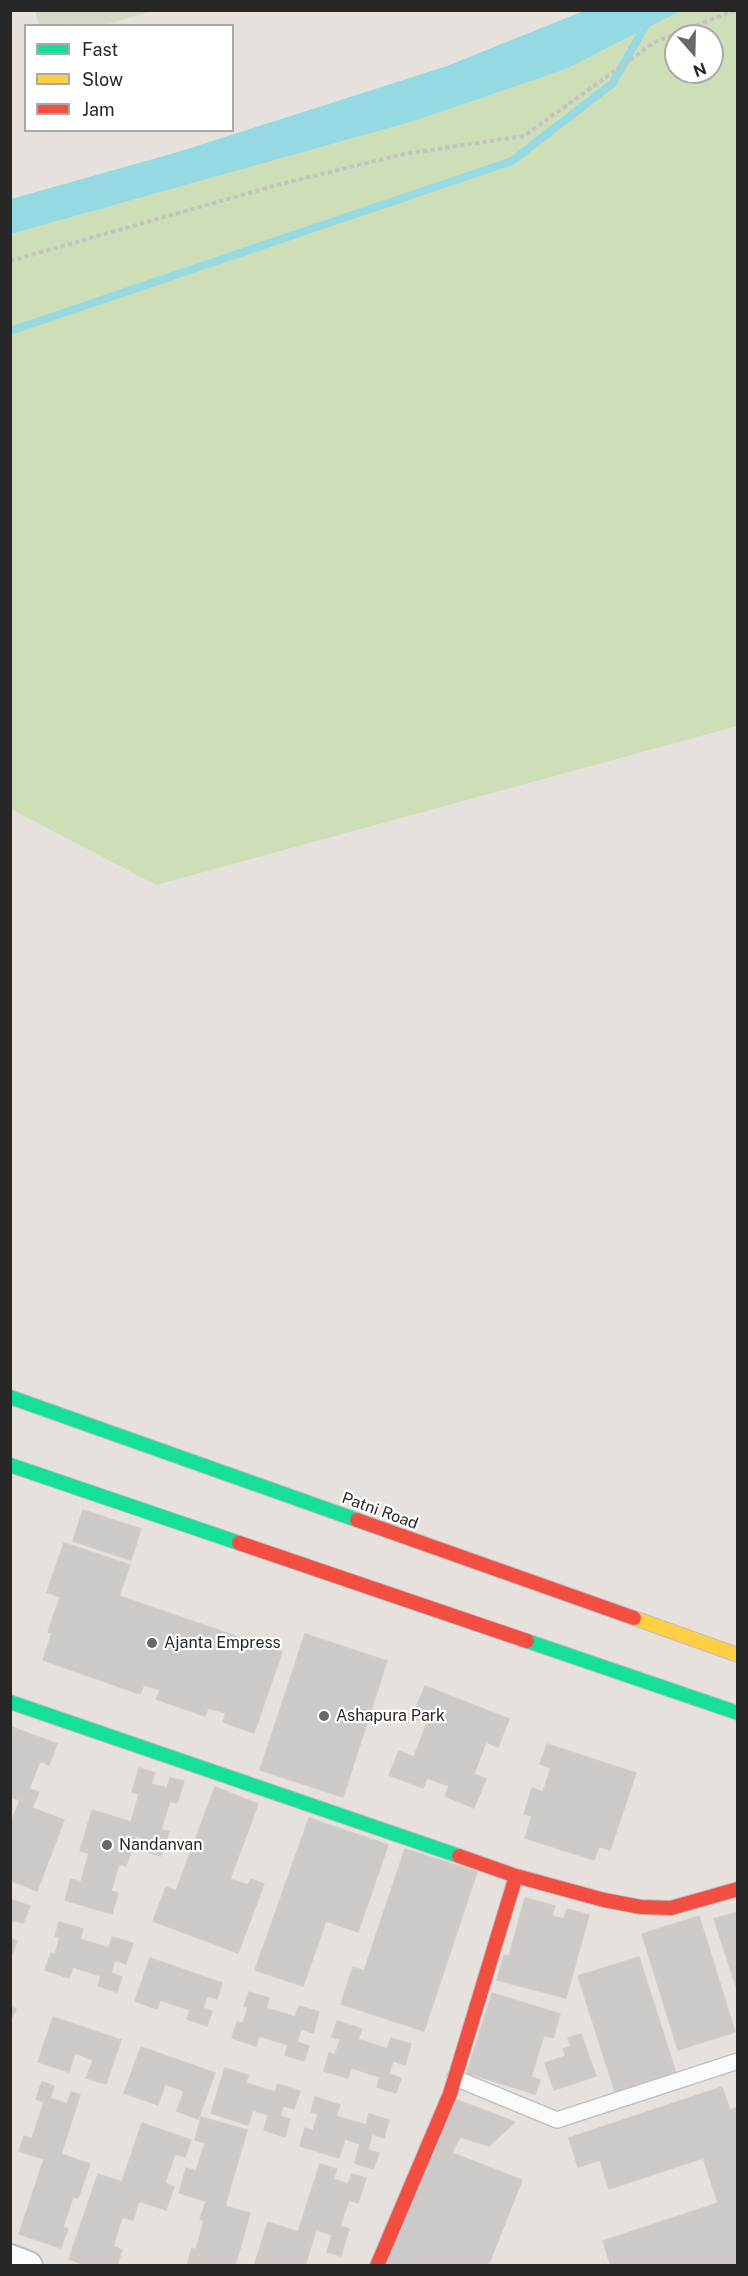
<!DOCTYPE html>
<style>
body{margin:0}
#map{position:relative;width:748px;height:2276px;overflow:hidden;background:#e6e1dc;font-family:"Public Sans",sans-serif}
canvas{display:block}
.frame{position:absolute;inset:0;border:12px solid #272727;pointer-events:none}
.legend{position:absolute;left:24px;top:24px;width:210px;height:108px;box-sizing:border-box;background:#fff;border:2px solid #a9a9a9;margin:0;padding:8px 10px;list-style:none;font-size:18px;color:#272727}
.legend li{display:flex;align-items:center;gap:12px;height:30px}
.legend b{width:30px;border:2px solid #a9a9a9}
.north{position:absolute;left:664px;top:24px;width:60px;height:60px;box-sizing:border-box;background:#fff;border:2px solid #a9a9a9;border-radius:50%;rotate:160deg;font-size:16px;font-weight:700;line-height:24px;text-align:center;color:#272727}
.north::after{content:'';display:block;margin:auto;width:21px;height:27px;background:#6a6866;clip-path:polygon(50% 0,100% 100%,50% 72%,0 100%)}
</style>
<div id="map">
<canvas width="748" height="2276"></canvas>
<div class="frame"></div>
<ul class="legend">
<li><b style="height:8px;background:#16e098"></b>Fast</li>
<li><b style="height:8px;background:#ffcf43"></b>Slow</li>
<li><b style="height:8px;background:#f24e42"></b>Jam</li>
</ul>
<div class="north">N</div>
</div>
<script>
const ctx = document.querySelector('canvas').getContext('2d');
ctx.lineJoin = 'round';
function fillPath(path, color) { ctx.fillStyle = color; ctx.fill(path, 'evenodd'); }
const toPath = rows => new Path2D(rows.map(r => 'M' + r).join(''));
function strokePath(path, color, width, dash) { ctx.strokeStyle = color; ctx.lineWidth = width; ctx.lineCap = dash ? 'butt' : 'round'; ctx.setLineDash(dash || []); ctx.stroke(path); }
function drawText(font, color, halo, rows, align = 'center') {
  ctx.font = font + ' "Public Sans",sans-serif'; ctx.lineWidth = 4.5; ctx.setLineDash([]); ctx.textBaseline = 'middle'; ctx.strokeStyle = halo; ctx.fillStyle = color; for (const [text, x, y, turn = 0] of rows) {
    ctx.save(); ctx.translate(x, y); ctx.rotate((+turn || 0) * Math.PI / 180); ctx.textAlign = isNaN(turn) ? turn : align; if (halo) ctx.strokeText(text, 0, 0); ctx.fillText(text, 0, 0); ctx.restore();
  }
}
const green = toPath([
 [681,11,737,11,737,726,156,885,11,809,11,234,414,121,566,69],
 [676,36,712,36,712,72,676,72]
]);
const cemetery = toPath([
 [35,11,35,10,152,11,101,26,39,25]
]);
const water = toPath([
 [586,10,681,11,566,69,414,121,11,234,11,199,178,152,447,66]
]);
const stream = toPath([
 [10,331,512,161,613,83,654,10]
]);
const building = toPath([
 [83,1510,141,1529,131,1560,73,1541,83,1510],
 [64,1543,130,1565,119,1596,282,1652,254,1733,223,1722,226,1713,208,1708,205,1716,156,1699,160,1690,144,1685,140,1694,43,1660,52,1633,48,1632,60,1597,47,1592,64,1543],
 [305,1634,387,1661,343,1797,260,1770,305,1634],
 [425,1686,509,1719,498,1747,486,1742,474,1774,486,1779,474,1808,445,1796,449,1786,427,1778,423,1788,389,1775,399,1751,414,1757,427,1723,412,1717,425,1686],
 [12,1727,57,1744,49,1765,40,1761,29,1789,39,1792,32,1808,64,1820,37,1891,10,1880,10,1825,20,1800,10,1797,12,1727],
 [547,1744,636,1773,610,1850,599,1846,594,1860,525,1838,532,1816,524,1814,532,1788,543,1792,551,1768,540,1764,547,1744],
 [139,1768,155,1773,151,1784,167,1788,170,1778,184,1781,177,1803,170,1801,161,1829,169,1832,161,1856,144,1851,148,1840,136,1836,126,1866,119,1864,111,1891,118,1893,112,1914,65,1900,71,1879,81,1882,89,1853,80,1851,92,1810,131,1822,139,1794,132,1792,139,1768],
 [215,1787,258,1804,230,1879,248,1885,251,1879,264,1884,238,1953,153,1921,166,1887,176,1891,215,1787],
 [309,1818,388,1845,358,1932,326,1921,303,1986,255,1970,309,1818],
 [405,1849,477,1872,424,2031,341,2004,353,1967,364,1971,405,1849],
 [525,1898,555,1906,552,1916,564,1919,567,1909,589,1915,566,1998,497,1980,504,1955,509,1956,525,1898],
 [10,1899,30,1906,23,1923,13,1920,10,1926,10,1899],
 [738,1912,738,1992,714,1919,738,1912],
 [699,1916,735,2032,678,2050,642,1934,699,1916],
 [59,1922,83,1929,80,1939,109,1948,112,1937,133,1943,126,1964,115,1960,111,1973,122,1977,117,1992,98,1986,101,1976,73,1967,69,1978,45,1970,51,1953,55,1954,60,1938,55,1936,59,1922],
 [10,1938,17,1941,12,1954,10,1953,10,1938],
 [639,1957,676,2073,615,2092,578,1976,639,1957],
 [150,1958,222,1983,217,1999,207,1996,203,2008,212,2011,207,2026,187,2019,190,2010,160,2000,157,2009,135,2001,150,1958],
 [249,1992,269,1998,266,2008,295,2017,299,2006,319,2012,313,2033,301,2029,297,2042,309,2046,304,2061,285,2055,288,2045,259,2036,256,2046,232,2038,237,2022,243,2023,248,2007,244,2006,249,1992],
 [492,1993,560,2014,553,2038,544,2035,531,2077,540,2080,535,2094,467,2073,492,1993],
 [10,2007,16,2009,10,2022,10,2007],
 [53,2017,121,2040,106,2084,86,2078,93,2060,75,2053,69,2072,38,2062,53,2017],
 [337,2021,362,2029,358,2039,387,2049,391,2038,411,2044,405,2065,393,2061,389,2074,401,2078,396,2093,377,2087,380,2077,351,2068,348,2078,324,2071,329,2053,335,2055,340,2039,332,2037,337,2021],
 [581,2034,596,2076,554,2090,545,2063,566,2056,563,2049,571,2046,568,2038,581,2034],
 [141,2047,215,2073,198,2119,177,2111,184,2091,165,2084,158,2105,124,2093,141,2047],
 [225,2068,248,2075,246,2083,275,2092,278,2084,300,2091,294,2109,283,2106,280,2116,290,2119,285,2137,264,2130,268,2115,253,2110,248,2125,211,2113,225,2068],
 [42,2082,54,2086,50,2098,67,2104,71,2092,80,2095,61,2154,90,2164,78,2198,73,2197,63,2227,68,2229,61,2248,19,2234,44,2159,19,2151,24,2136,32,2139,44,2102,36,2099,42,2082],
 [722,2087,730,2110,738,2107,738,2266,611,2266,603,2241,718,2203,703,2158,609,2189,600,2160,578,2167,569,2138,722,2087],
 [315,2097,340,2105,336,2116,366,2125,369,2114,389,2120,384,2138,372,2134,368,2150,379,2153,373,2169,355,2163,360,2144,345,2139,339,2158,300,2146,305,2128,313,2131,318,2114,311,2112,315,2097],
 [452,2098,515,2122,489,2146,460,2137,452,2153,522,2180,488,2266,386,2266,452,2098],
 [201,2117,247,2130,225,2206,250,2213,235,2266,187,2266,192,2248,196,2250,204,2221,200,2219,206,2201,179,2193,186,2168,196,2171,205,2143,195,2140,201,2117],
 [142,2123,191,2140,185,2157,175,2154,165,2183,174,2187,166,2210,139,2201,133,2220,122,2217,113,2246,122,2250,117,2266,88,2266,69,2259,98,2174,122,2182,142,2123],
 [320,2164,337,2169,333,2179,348,2184,352,2174,366,2178,358,2203,349,2200,340,2226,349,2229,341,2256,327,2252,332,2235,316,2230,305,2266,295,2263,295,2266,254,2266,268,2222,298,2232,320,2164]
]);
const path = toPath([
 [10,261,277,185,404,154,524,136,655,42,735,10]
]);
const lane = toPath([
 [455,2078,557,2120,738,2061]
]);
const street = toPath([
 [10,2259,28,2266]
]);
const fast = toPath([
 [10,1397,357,1520],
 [10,1465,239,1543],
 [527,1641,738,1713],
 [10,1702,459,1856]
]);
const slow = toPath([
 [634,1618,738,1655]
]);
const jam = toPath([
 [357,1520,634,1618],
 [239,1543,527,1641],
 [459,1856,516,1876,604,1900,641,1907,671,1908,738,1889],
 [377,2266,450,2094,516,1876]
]);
const markers = [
 [152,1643,6,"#6a6866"],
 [324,1716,6,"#6a6866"],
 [107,1845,6,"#6a6866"]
];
const streetNames = [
 ["Patni Road",380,1511,20]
];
const poiNames = [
 ["Ajanta Empress",164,1643],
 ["Ashapura Park",336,1716],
 ["Nandanvan",119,1845]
];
fillPath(green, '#cedeb7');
fillPath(cemetery, '#d4d8c4');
fillPath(water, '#95dae2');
strokePath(stream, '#95dae2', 8);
fillPath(building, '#ccc9c6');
strokePath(building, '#d0ccc9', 1.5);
strokePath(lane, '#bfbebe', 18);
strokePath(street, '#bfbebe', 32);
strokePath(fast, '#bfbebe', 16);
strokePath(slow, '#bfbebe', 16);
strokePath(jam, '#bfbebe', 16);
strokePath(path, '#c4c3c3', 4, [4.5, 3]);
strokePath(lane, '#fbfafa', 15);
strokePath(street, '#fbfafa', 28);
strokePath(fast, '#16e098', 14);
strokePath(slow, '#ffcf43', 14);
strokePath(jam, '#f24e42', 14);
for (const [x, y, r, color] of markers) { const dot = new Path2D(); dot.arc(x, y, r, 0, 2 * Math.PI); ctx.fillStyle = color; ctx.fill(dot); strokePath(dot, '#fff', 2); }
drawText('16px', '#272727', '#fff', streetNames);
drawText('16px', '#272727', '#fff', poiNames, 'left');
</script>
